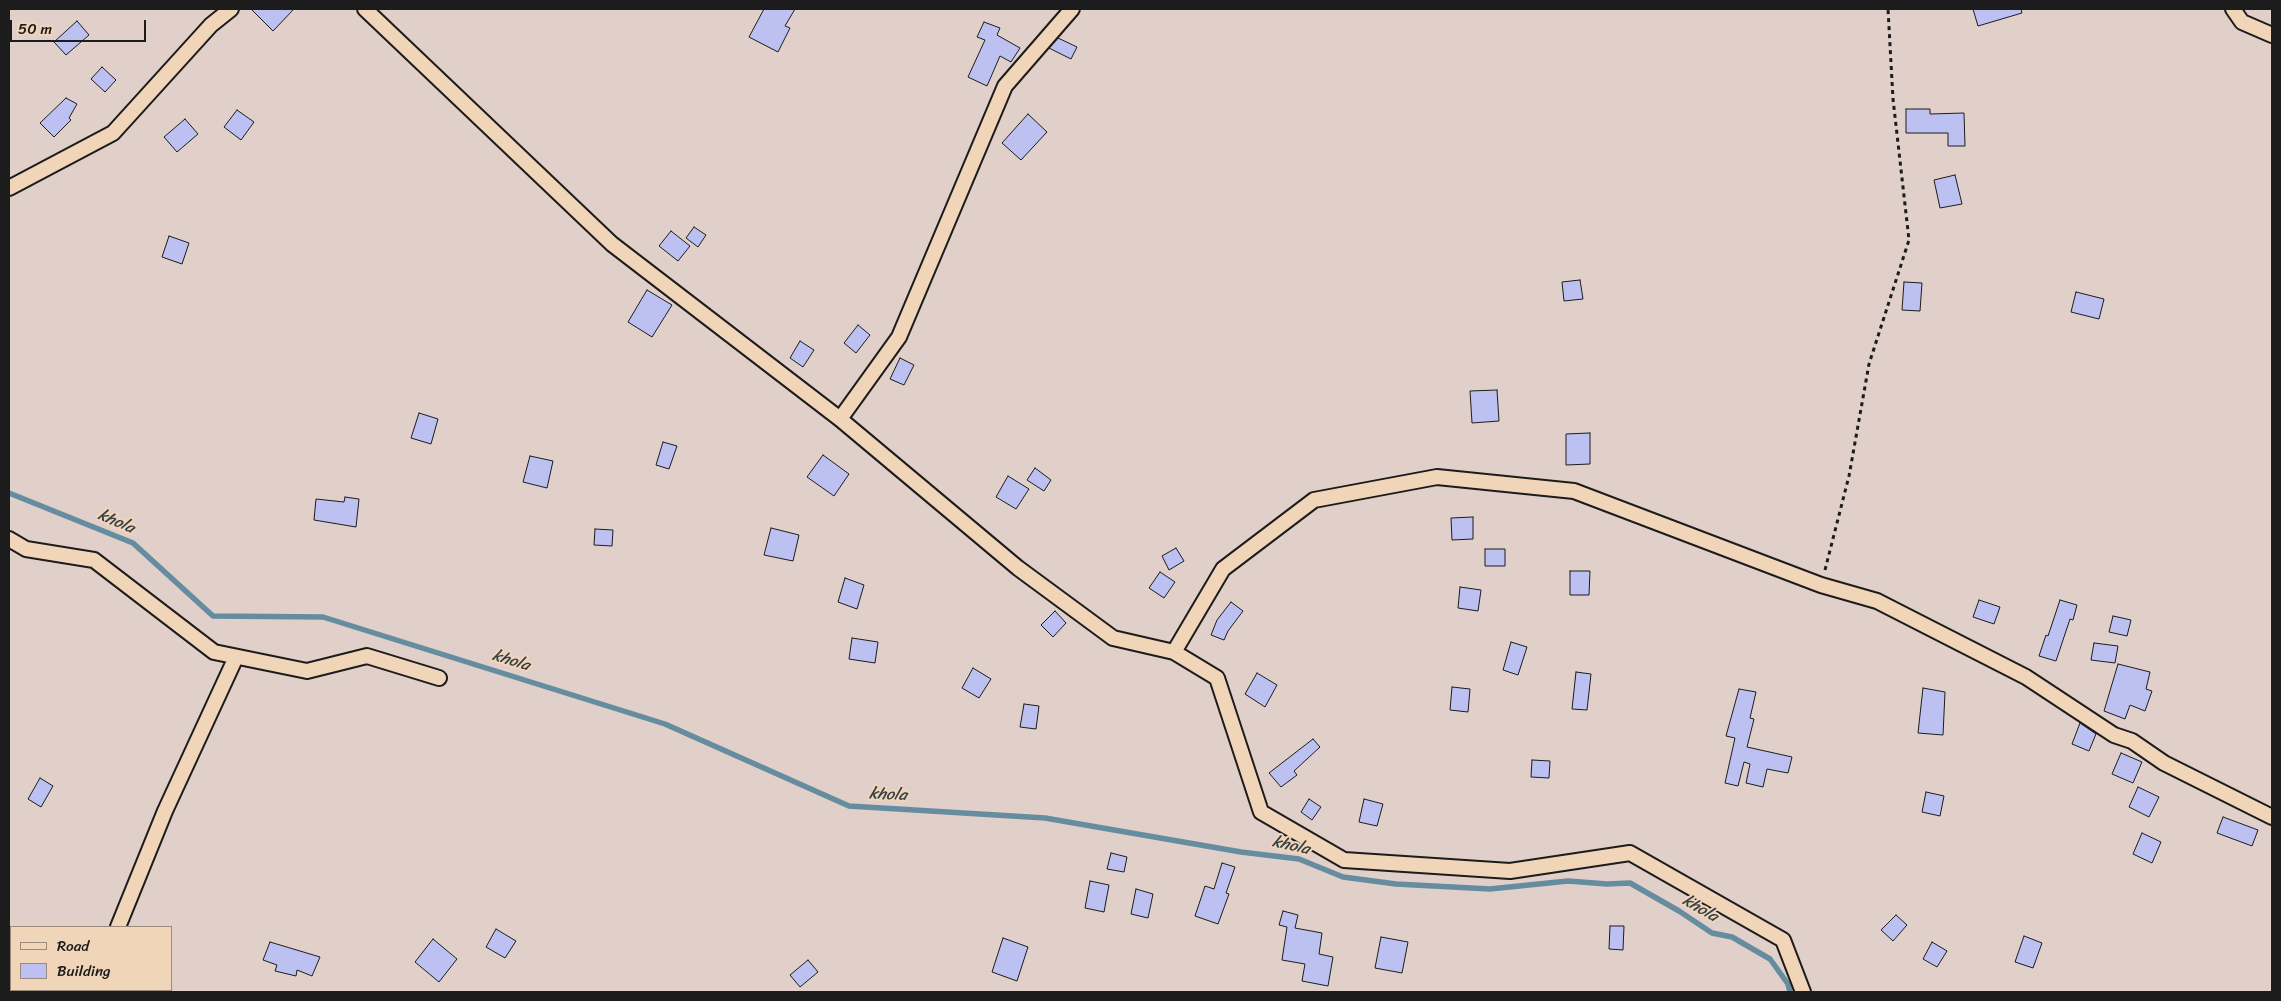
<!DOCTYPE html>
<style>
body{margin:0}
#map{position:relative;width:2281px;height:1001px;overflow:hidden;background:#e1cfc9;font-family:Sriracha,sans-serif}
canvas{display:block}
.frame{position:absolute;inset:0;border:10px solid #1c1c1c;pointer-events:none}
.legend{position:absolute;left:10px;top:926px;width:162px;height:65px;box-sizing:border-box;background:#f1d5b8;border:1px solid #9c8b7a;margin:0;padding:6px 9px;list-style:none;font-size:15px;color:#1c1c1c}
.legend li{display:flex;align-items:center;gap:10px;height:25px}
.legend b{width:25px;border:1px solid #9c8b7a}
.scale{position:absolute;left:10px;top:20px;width:136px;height:22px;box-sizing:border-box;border:2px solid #1c1c1c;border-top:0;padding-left:6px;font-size:15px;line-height:18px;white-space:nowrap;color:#1c1c1c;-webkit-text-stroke:4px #f1d5b8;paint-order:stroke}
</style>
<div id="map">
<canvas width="2281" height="1001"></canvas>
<div class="frame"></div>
<ul class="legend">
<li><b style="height:6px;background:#f1d5b8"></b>Road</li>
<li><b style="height:14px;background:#bcc1f2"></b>Building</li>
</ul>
<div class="scale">50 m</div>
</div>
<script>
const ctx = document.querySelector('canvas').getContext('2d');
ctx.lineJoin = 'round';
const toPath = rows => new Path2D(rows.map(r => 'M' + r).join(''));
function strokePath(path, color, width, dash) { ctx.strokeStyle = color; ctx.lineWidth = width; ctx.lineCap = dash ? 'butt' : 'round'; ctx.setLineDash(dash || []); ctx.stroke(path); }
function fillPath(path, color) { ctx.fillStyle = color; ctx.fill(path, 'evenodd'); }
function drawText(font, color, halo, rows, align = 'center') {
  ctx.font = font + ' Sriracha,sans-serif'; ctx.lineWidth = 4; ctx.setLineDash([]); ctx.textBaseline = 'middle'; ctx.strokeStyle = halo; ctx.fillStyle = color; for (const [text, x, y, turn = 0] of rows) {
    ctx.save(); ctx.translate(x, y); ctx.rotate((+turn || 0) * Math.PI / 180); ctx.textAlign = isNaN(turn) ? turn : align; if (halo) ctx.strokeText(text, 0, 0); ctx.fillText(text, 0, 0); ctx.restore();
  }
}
const stream = toPath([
 [9,493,133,543,213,616,323,617,665,724,849,806,1045,818,1241,852,1299,859,1343,877,1396,884,1490,889,1568,881,1607,884,1630,883,1679,911,1712,933,1732,937,1770,959,1788,984,1790,992]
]);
const building = toPath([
 [251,9,294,9,273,31,251,9],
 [764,9,795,9,785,26,790,28,778,52,749,37,764,9],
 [1973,9,2021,9,2022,13,1978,26,1973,9],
 [77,21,89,35,66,55,54,42,77,21],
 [984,22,1000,28,997,35,1020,48,1011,62,1000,56,987,86,968,77,985,40,977,37,984,22],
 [1058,38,1077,47,1071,59,1049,48,1058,38],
 [102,67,116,80,105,92,91,79,102,67],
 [66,98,77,104,69,118,71,120,54,137,40,123,66,98],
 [1906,109,1930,109,1930,114,1964,113,1965,146,1948,146,1948,133,1906,133,1906,109],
 [237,110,254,122,241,140,224,127,237,110],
 [1028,114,1047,132,1021,160,1002,143,1028,114],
 [185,119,198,134,177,152,164,137,185,119],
 [1955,175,1962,204,1940,208,1934,180,1955,175],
 [694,227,706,235,698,247,686,238,694,227],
 [671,231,690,246,678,261,659,246,671,231],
 [169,236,189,243,182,264,162,257,169,236],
 [1580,280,1583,299,1564,301,1562,282,1580,280],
 [1904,282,1922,283,1920,311,1902,310,1904,282],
 [647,290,672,305,652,337,628,322,647,290],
 [2076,292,2104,299,2099,319,2071,312,2076,292],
 [858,325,870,335,856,353,844,343,858,325],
 [800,341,814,350,803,367,790,358,800,341],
 [900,358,914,365,904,385,890,379,900,358],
 [1497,390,1499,421,1472,423,1470,391,1497,390],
 [419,413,438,419,431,444,411,438,419,413],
 [1590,433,1590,464,1566,465,1566,434,1590,433],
 [663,442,677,446,669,469,656,465,663,442],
 [823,455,849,474,834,496,807,477,823,455],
 [530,456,553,461,547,488,523,482,530,456],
 [1035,468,1051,480,1044,491,1027,480,1035,468],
 [1008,476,1029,489,1016,509,996,497,1008,476],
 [345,497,359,499,356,527,314,520,316,499,344,502,345,497],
 [1473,517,1473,539,1452,540,1451,518,1473,517],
 [771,528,799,535,793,561,764,555,771,528],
 [595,529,613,530,612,546,594,545,595,529],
 [1176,548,1184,561,1169,570,1162,556,1176,548],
 [1485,549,1505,549,1505,566,1485,566,1485,549],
 [1570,571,1590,571,1589,595,1570,595,1570,571],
 [1160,572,1175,582,1164,598,1149,588,1160,572],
 [845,578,864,585,857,609,838,602,845,578],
 [1460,587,1481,590,1478,611,1458,608,1460,587],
 [1979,600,2000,607,1994,624,1973,617,1979,600],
 [2060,600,2077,605,2073,620,2070,619,2056,661,2039,656,2046,635,2048,636,2060,600],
 [1231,602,1243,611,1228,631,1224,640,1211,635,1217,620,1231,602],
 [1055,611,1066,623,1053,637,1041,625,1055,611],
 [2113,616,2131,620,2127,636,2109,632,2113,616],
 [852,638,878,642,875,663,849,659,852,638],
 [1511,642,1527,647,1518,675,1503,670,1511,642],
 [2094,643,2118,646,2115,663,2091,660,2094,643],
 [2118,664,2150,672,2146,689,2152,691,2145,711,2130,705,2125,719,2104,711,2118,664],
 [973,668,991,679,979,698,962,688,973,668],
 [1576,672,1591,674,1587,710,1572,709,1576,672],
 [1257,673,1277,685,1265,707,1245,694,1257,673],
 [1452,687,1470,689,1468,712,1450,710,1452,687],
 [1923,688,1945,692,1943,735,1918,733,1923,688],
 [1739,689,1756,692,1750,718,1754,719,1747,747,1792,757,1788,773,1767,769,1763,787,1746,783,1750,764,1744,762,1738,786,1725,783,1735,738,1726,736,1739,689],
 [1024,704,1039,706,1036,729,1020,727,1024,704],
 [2080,723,2096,734,2089,751,2072,744,2080,723],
 [1313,739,1320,747,1294,771,1297,775,1281,787,1269,773,1313,739],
 [2121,753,2142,762,2133,783,2112,774,2121,753],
 [1532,760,1550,761,1549,778,1531,777,1532,760],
 [40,778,53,786,41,807,28,799,40,778],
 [2138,787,2159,797,2149,817,2129,807,2138,787],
 [1926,792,1944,796,1940,816,1922,812,1926,792],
 [1309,799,1321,807,1312,820,1301,812,1309,799],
 [1364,799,1383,804,1377,826,1359,822,1364,799],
 [2223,817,2258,830,2252,846,2217,833,2223,817],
 [2142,833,2161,842,2152,863,2133,854,2142,833],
 [1111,853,1127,857,1124,872,1107,869,1111,853],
 [1222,863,1235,867,1226,893,1229,894,1218,924,1195,916,1205,886,1214,889,1222,863],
 [1090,881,1109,885,1104,912,1085,908,1090,881],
 [1136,889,1153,894,1148,918,1131,914,1136,889],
 [1283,911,1298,915,1295,928,1322,933,1319,954,1333,957,1328,986,1302,981,1305,964,1282,960,1287,927,1279,925,1283,911],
 [1896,915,1907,925,1893,941,1881,930,1896,915],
 [1610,926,1624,926,1623,950,1609,949,1610,926],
 [496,929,516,941,505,958,486,947,496,929],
 [2024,936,2042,943,2033,968,2015,962,2024,936],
 [1381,937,1408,942,1402,973,1375,968,1381,937],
 [1003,938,1028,947,1017,981,992,972,1003,938],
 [433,939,457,959,439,982,415,962,433,939],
 [270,942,320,957,312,976,297,970,296,976,275,971,277,965,263,960,270,942],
 [1932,942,1947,951,1937,967,1923,959,1932,942],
 [808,960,818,972,800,987,790,975,808,960]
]);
const path = toPath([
 [1825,570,1849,476,1869,364,1909,240,1893,99,1888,9]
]);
const street = toPath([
 [365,9,612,244,840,419,1018,568,1113,638,1174,652,1217,678,1261,812,1344,860,1510,871,1630,853,1783,940,1803,992],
 [2233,9,2242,22,2272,35],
 [9,188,113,133,211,25,231,9],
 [840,419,899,337,1005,86,1072,9],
 [9,539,26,549,94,560,214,652,307,671,367,656,439,678],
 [1174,652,1223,569,1314,500,1437,477,1574,491,1821,585,1877,601,2026,677,2114,735,2132,741,2164,763,2272,817],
 [118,927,165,811,236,657],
 [92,992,93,990]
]);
const waterNames = [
 ["khola",116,522,23],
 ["khola",511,661,17],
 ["khola",888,795,3],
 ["khola",1291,846,13],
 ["khola",1700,909,30]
];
strokePath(stream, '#658c9f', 5.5);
fillPath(building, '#bcc1f2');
strokePath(building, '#1c1c1c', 1);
strokePath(street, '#1c1c1c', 18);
strokePath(path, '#1c1c1c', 3, [4, 4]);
strokePath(street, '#f1d5b8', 14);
drawText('italic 16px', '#344148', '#f1d5b8', waterNames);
</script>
